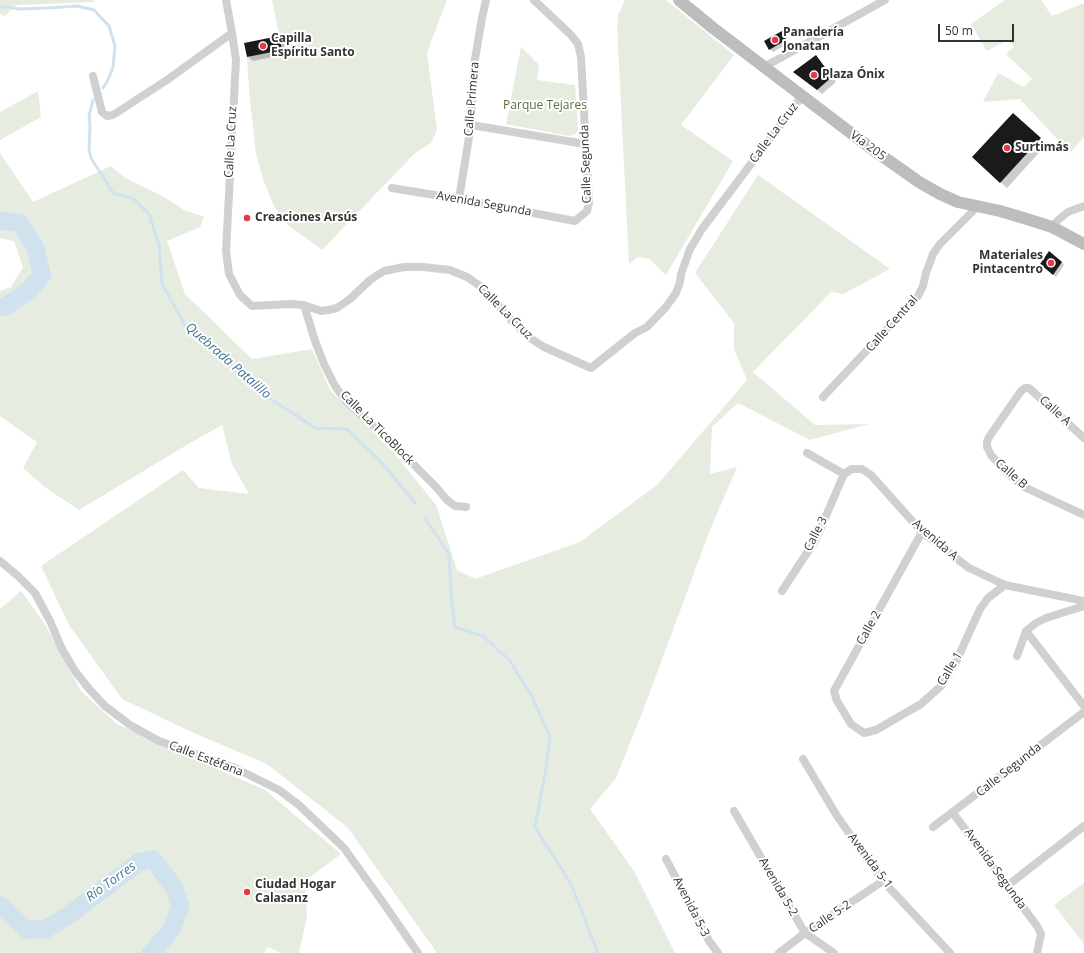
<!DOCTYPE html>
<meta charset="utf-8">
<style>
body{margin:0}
#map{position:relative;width:1084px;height:953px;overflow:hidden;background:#fff;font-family:"Open Sans",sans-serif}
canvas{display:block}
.scale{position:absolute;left:938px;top:24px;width:76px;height:18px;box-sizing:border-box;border:2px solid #333;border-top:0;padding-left:5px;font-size:12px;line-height:14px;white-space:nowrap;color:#333;-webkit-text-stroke:3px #fff;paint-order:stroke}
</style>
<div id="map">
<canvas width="1084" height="953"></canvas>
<div class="scale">50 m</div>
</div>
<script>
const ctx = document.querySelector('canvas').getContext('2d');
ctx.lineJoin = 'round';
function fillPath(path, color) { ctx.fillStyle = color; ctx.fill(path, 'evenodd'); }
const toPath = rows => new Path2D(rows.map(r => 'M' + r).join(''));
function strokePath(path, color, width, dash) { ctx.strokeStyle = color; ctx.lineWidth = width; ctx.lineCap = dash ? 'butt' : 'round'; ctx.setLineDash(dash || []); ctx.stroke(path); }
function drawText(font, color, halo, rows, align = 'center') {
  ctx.font = font + ' "Open Sans",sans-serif'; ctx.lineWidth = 4; ctx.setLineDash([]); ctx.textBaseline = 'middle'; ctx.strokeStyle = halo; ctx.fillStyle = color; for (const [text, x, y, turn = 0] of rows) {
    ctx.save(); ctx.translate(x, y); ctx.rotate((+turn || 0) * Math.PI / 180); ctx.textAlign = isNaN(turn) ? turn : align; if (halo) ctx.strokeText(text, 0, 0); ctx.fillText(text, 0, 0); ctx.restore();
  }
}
const green = toPath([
 [0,0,94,0,94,2,16,5,5,16,0,14],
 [272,0,447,0,427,53,437,130,431,143,415,153,322,250,289,226,274,206,264,182,256,154,249,90,247,57,282,50],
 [625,0,666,0,734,55,681,125,733,161,666,275,649,259,638,257,629,264,617,27,618,15],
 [1005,0,1041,0,1052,16,1084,3,1084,137,1070,153,1020,99,983,102,998,73,1024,87,1032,79,1006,54,1014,47,1008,40,987,51,971,24],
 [521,47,539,65,537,80,575,85,578,129,577,133,573,135,569,136,506,124],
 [38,91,41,117,0,140,0,112],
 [0,153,33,202,111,166,125,178,164,197,184,210,204,217,200,227,167,241,185,294,252,359,312,349,330,390,395,454,436,505,457,570,475,579,580,542,657,485,747,380,734,349,734,323,695,273,758,175,890,269,843,294,831,292,753,372,815,425,869,424,810,440,738,403,712,427,710,474,737,467,710,530,644,708,616,778,590,809,634,871,675,953,437,953,348,828,267,764,194,733,122,699,69,625,41,566,183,470,199,488,249,494,232,464,222,425,185,446,79,510,46,488,23,468,37,442,0,416,0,291,11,287,23,267,14,241,0,238],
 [21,591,45,624,81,691,117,724,169,748,265,790,341,854,305,881,307,916,299,953,281,953,268,947,264,953,0,953,0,609],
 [1084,883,1084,944,1054,905]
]);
const shadow = toPath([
 [782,32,785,35,789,43,773,52,770,49],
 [279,37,283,41,286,54,253,61,248,57],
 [816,56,820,61,836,82,822,94,795,72],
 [1013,114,1046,145,1007,188,980,163],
 [1062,262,1064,265,1056,277,1044,267]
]);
const stream = toPath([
 [0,6,20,9,48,8,77,6,94,10,109,26,115,46,113,67,108,80,103,88],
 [93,100,89,116,90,125,89,149,91,158,113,193,134,199,149,214,159,245,162,284,186,327,215,350,241,376,269,398,315,428,347,429,382,463,416,504],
 [425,518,449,554,451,595,455,627,483,636,510,661,531,695,550,737,546,768,535,827,572,886,598,953]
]);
const river = toPath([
 [0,221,20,223,35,247,42,275,29,290,6,306,0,307],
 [0,905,27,930,46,929,69,915,139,862,153,859,174,887,180,906,172,929,151,953]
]);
const building = toPath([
 [782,31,786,40,769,50,764,41],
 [279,36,282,50,247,57,244,43],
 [816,55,832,77,817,90,793,72],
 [1013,113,1041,138,1000,183,972,157],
 [1049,251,1062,262,1053,275,1040,264]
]);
const street = toPath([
 [226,0,232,33,236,60,226,251,229,274,240,295,252,306,291,304,304,305,321,311,329,310,337,308,350,299,370,280,384,271,404,267,423,267,450,270,467,277,483,288,512,321,527,336,544,347,591,368,635,333,647,327,666,307,676,293,680,282,681,274,690,249,702,229,802,96],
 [764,67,885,0],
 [93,76,102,112,107,116,113,115,167,80,232,33],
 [471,125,585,144],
 [392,188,459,199,575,221,587,211,589,203,581,57,578,44,571,35,534,0],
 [459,199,471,125,474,65,482,18,486,0],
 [1052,227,1058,220,1068,212,1084,206],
 [304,305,315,341,324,364,335,386,347,402,404,454,420,471,436,487,447,500,455,506,466,507],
 [823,397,918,296,923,286,926,273,933,254,940,244,978,206],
 [1084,438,1029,388,1025,388,1021,391,989,437,987,442,987,447,991,455,1008,474,1024,487,1084,515],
 [807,453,844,474,852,469,862,469,871,475,922,532,969,568,1005,585,1084,601],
 [922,532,834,691,837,701,851,724,864,733,876,730,921,704,942,685,955,664,980,609,988,598,1005,585],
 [0,561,18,576,35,593,50,621,62,649,75,671,90,690,105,706,130,725,159,741,235,768,279,790,299,805,344,848,382,901,418,953],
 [782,591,816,539,844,474],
 [1026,631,1084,706],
 [1017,656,1026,631,1036,623,1046,618,1084,606],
 [803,759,837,816,883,881,950,953],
 [734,811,805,933,834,953],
 [953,813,1037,926,1041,934,1037,953],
 [933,827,1084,712],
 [666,859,709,941,718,953],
 [1007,886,1084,826],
 [779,953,805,933,883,881]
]);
const secondary = toPath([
 [679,0,713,28,868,146,919,182,940,194,958,202,1000,211,1030,220,1052,227,1084,244]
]);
const markers = [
 [775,40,4,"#e63946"],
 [263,46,4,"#e63946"],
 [814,75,4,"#e63946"],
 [1007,148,4,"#e63946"],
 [247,218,4,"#e63946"],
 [1051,263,4,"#e63946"],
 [247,892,4,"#e63946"]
];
const poiNames = [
 ["Panadería",783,33],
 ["Jonatan",783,47],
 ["Capilla",271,39],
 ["Espíritu Santo",271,53],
 ["Plaza Ónix",822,75],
 ["Surtimás",1015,148],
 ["Creaciones Arsús",255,218],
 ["Materiales",1043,256,"right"],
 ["Pintacentro",1043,270,"right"],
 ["Ciudad Hogar",255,885],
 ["Calasanz",255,899]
];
const streetNames = [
 ["Calle Primera",472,99,-85],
 ["Calle La Cruz",774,133,-53],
 ["Calle La Cruz",231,142,-87],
 ["Vía 205",868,146,36],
 ["Calle Segunda",586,164,-92],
 ["Avenida Segunda",484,204,10],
 ["Calle La Cruz",505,312,45],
 ["Calle Central",892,324,-48],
 ["Calle A",1055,411,42],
 ["Calle La TicoBlock",377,428,45],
 ["Calle B",1011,474,41],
 ["Calle 3",816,534,-63],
 ["Avenida A",935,540,41],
 ["Calle 2",869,628,-61],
 ["Calle 1",950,669,-59],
 ["Calle Estéfana",206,759,21],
 ["Calle Segunda",1009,770,-38],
 ["Avenida 5-1",870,861,53],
 ["Avenida Segunda",995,869,54],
 ["Avenida 5-2",778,887,60],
 ["Avenida 5-3",691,907,63],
 ["Calle 5-2",830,917,-34]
];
const parkNames = [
 ["Parque Tejares",545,106]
];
const waterNames = [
 ["Quebrada Patalillo",228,361,41],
 ["Río Torres",111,882,-36]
];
fillPath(green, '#e6ecdf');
fillPath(shadow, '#0003');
strokePath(stream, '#cfe2ee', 3);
strokePath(river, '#cfe2ee', 18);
fillPath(building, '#1a1a1a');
strokePath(street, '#d0d0d0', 8);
strokePath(secondary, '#bdbdbd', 12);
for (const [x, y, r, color] of markers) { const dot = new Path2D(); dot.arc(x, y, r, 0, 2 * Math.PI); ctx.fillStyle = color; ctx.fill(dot); strokePath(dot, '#fff', 1.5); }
drawText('bold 12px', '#333', '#fff', poiNames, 'left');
drawText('12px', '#333', '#fff', streetNames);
drawText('12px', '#56703f', '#fff', parkNames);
drawText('italic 13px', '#3f7597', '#fff', waterNames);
</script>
